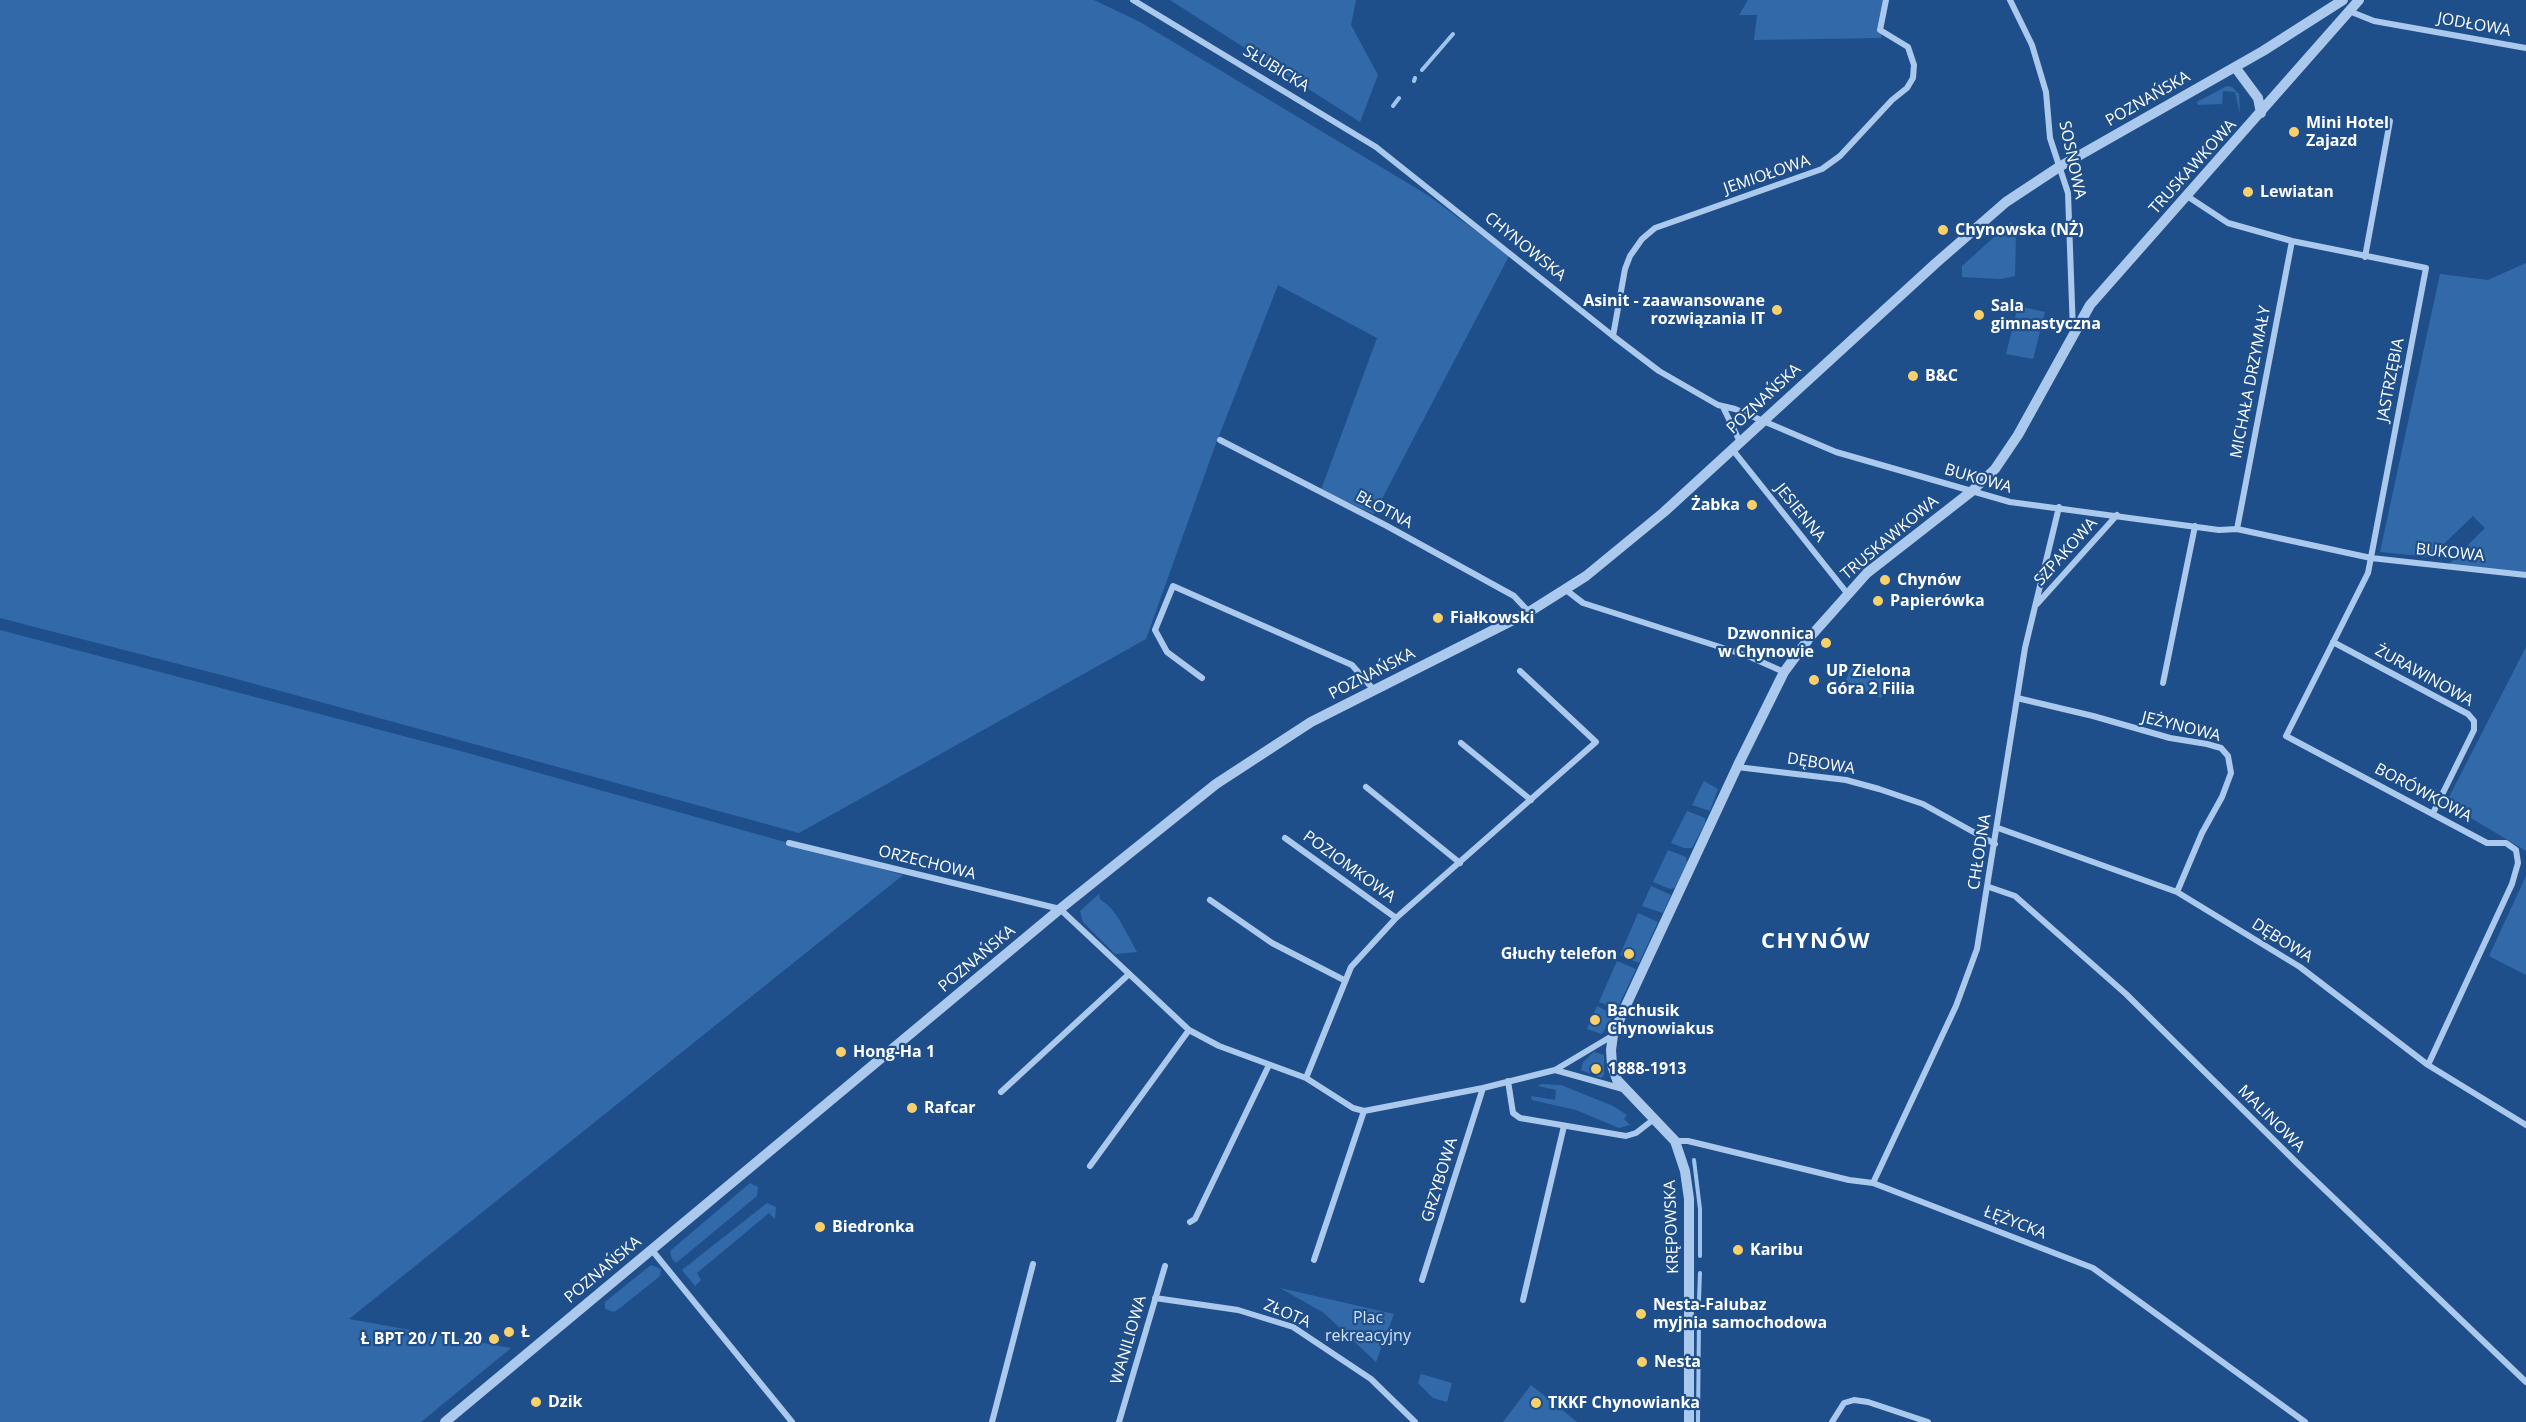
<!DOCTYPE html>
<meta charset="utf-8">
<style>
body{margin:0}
canvas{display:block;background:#1f4f8b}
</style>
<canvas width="2526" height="1422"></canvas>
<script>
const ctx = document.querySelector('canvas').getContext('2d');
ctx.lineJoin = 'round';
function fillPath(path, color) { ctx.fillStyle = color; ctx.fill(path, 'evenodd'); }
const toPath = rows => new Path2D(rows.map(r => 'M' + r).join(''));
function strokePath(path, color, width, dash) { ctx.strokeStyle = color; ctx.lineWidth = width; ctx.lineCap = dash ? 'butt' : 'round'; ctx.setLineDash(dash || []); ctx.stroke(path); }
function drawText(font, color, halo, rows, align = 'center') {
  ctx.font = font + ' "Open Sans",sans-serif'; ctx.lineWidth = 4.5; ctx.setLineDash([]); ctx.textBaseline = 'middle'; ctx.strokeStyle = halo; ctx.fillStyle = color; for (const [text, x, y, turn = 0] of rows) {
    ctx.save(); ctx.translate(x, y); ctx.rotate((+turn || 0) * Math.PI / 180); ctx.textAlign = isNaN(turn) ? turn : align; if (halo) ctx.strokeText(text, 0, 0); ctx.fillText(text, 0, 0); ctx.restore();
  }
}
const green = toPath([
 [0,0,1094,0,1140,22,1429,196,1509,256,1374,514,1321,490,1377,338,1278,285,1215,446,1146,639,799,833,233,678,0,618],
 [1170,0,1356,0,1351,25,1378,75,1360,122],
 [1748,0,1887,0,1881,38,1754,40,1757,15,1739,15],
 [2227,86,2232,87,2239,94,2240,114,2235,92,2223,91,2222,104,2198,105,2197,102],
 [2011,222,2016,231,2015,276,2001,279,1962,277,1962,266],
 [2526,263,2526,574,2447,566,2485,528,2473,516,2430,557,2380,552,2440,274,2488,280],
 [2018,306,2045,312,2033,359,2006,354],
 [0,630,464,752,903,875,349,1319,511,1348,421,1422,0,1422],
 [2526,647,2526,851,2446,803],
 [1852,665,1889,681,1881,698,1845,682],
 [1704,781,1718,789,1710,811,1692,805],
 [1687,811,1705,818,1705,823,1692,848,1684,848,1671,843],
 [1668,850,1686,857,1687,862,1675,888,1670,889,1653,882],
 [2526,876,2526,975,2489,956],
 [1651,886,1671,895,1663,913,1642,906],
 [1099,894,1100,899,1110,907,1119,919,1137,952,1115,954,1083,922,1080,911],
 [1638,913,1658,922,1639,963,1620,955],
 [1617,961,1636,969,1617,1009,1599,1002],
 [1597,1006,1614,1015,1602,1034,1587,1029],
 [1594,1052,1604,1055,1604,1075,1601,1078,1581,1070,1583,1062],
 [1541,1084,1561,1085,1613,1106,1627,1115,1624,1119,1630,1125,1619,1128,1576,1110,1532,1100,1531,1096,1555,1100,1556,1090,1538,1086],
 [750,1183,758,1187,757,1196,676,1263,672,1259,670,1251],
 [767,1203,776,1207,775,1219,769,1213,697,1273,701,1280,695,1286,682,1270],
 [651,1265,661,1269,660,1276,620,1308,614,1312,605,1309,605,1302],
 [1280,1288,1394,1314,1376,1362,1324,1313],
 [1421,1374,1452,1383,1447,1402,1433,1398,1418,1383],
 [1531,1385,1577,1422,1503,1422]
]);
const stream = toPath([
 [1422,70,1453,34],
 [1414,81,1415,78],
 [1393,106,1399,98],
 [1694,1160,1700,1209,1700,1256],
 [1699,1300,1700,1273],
 [1698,1422,1699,1319]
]);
const minor = toPath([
 [1133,0,1376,147,1613,336,1659,371,1718,405,1735,409,1836,452,2010,502,2219,530,2237,529,2371,558,2526,575],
 [2010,0,2032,45,2046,92,2050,138,2068,193,2073,332],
 [2349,11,2374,21,2526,48],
 [2187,196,2228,223,2292,241,2426,268,2368,573,2286,736,2487,843,2506,843,2516,850,2518,863,2512,884,2428,1065],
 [2365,257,2390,121],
 [1613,336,1625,269,1630,256,1642,239,1655,228,1822,169,1840,156,1892,100,1907,88,1913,78,1914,65,1908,47,1880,30,1886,0],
 [1723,407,1740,442],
 [1220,440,1387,526,1514,596,1529,612],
 [1732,449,1847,593],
 [2237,529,2292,241],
 [1566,590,1583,603,1748,656,1784,672],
 [2037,604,2117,515],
 [2333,642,2468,714,2474,721,2474,730,2433,813],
 [1202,678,1167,652,1155,630,1173,586,1352,665,1373,689],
 [2163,683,2195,526],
 [2017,698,2093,716,2170,738,2207,744,2221,748,2228,756,2231,773,2222,797,2202,833,2177,892],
 [1461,743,1531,800],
 [1737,767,1846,780,1879,789,1923,804,1995,844],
 [1366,787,1460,863],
 [1998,828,2177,892,2300,967,2428,1065,2526,1125],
 [1285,838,1396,918],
 [789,843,1060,909,1189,1030,1219,1046,1306,1078,1353,1108,1364,1111,1483,1088,1555,1070,1612,1036],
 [1989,887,2015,896,2126,994,2297,1163,2526,1382],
 [1210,900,1272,943,1344,980],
 [1555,1070,1623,1089],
 [1306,1078,1351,967,1396,918,1596,742,1520,671],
 [1508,1081,1513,1113,1520,1118,1626,1136,1636,1133,1654,1119],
 [1001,1092,1128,975],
 [1675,1141,1688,1141,1849,1180,1873,1183,2093,1268,2305,1422],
 [1090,1166,1189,1030],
 [1873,1183,1956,1006,1977,949,2025,648,2059,507],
 [1190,1222,1195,1219,1269,1065],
 [651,1249,792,1422],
 [1314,1260,1364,1111],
 [1422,1280,1483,1088],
 [1155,1298,1238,1310,1293,1327,1371,1379,1415,1422],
 [1523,1300,1564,1126],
 [992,1422,1033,1264],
 [1119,1422,1165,1266],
 [1832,1422,1844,1403,1854,1400,1868,1402,1928,1422]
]);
const tertiary = toPath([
 [2235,67,2258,98,2261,113],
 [445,1422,1060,909,1216,784,1311,722,1529,612,1586,576,1664,512,1936,263,2006,202,2059,167,2263,51,2343,0],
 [1689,1422,1689,1199,1685,1171,1675,1141,1617,1080,1612,1065,1611,1050,1613,1035,1622,1014,1738,765,1784,672,1810,637,1867,573,1972,491,1995,469,2018,435,2090,305,2359,0]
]);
const markers = [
 [2294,132,6,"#fad06a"],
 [2248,192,6,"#fad06a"],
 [1943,230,6,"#fad06a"],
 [1777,310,6,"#fad06a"],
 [1979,315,6,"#fad06a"],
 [1913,376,6,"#fad06a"],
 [1752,505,6,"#fad06a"],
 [1885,580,6,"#fad06a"],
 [1878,601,6,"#fad06a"],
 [1438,618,6,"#fad06a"],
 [1826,643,6,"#fad06a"],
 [1814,680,6,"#fad06a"],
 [1629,954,6,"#fad06a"],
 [1595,1020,6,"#fad06a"],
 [841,1052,6,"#fad06a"],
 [1596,1069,6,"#fad06a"],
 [912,1108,6,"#fad06a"],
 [820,1227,6,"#fad06a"],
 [1738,1250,6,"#fad06a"],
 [1641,1314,6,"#fad06a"],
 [509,1332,6,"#fad06a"],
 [494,1339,6,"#fad06a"],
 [1642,1362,6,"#fad06a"],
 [536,1402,6,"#fad06a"],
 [1536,1403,6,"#fad06a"]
];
const streetNames = [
 ["JODŁOWA",2474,25,10],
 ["SŁUBICKA",1276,69,31],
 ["POZNAŃSKA",2148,99,-30],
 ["SOSNOWA",2072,160,78],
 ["TRUSKAWKOWA",2193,167,-48],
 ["JEMIOŁOWA",1767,175,-19],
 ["CHYNOWSKA",1525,247,39],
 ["JASTRZĘBIA",2391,380,-79],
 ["MICHAŁA DRZYMAŁY",2251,382,-79],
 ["POZNAŃSKA",1764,399,-43],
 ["BUKOWA",1978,479,16],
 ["BŁOTNA",1384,510,28],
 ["JESIENNA",1800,513,51],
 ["TRUSKAWKOWA",1890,538,-40],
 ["SZPAKOWA",2066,552,-48],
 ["BUKOWA",2450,553,6],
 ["POZNAŃSKA",1372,674,-27],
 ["ŻURAWINOWA",2424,676,29],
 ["JEŻYNOWA",2181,727,14],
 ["DĘBOWA",1821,764,9],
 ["BORÓWKOWA",2423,793,28],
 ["CHŁODNA",1980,852,-81],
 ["ORZECHOWA",927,863,14],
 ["POZIOMKOWA",1349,867,36],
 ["DĘBOWA",2282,941,32],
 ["POZNAŃSKA",977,959,-40],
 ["MALINOWA",2271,1119,45],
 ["GRZYBOWA",1440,1180,-73],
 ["ŁĘŻYCKA",2015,1223,21],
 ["KRĘPOWSKA",1672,1227,-92],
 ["POZNAŃSKA",603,1270,-40],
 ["ZŁOTA",1287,1314,23],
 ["WANILIOWA",1129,1340,-74]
];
const poiNames = [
 ["Mini Hotel",2306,123],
 ["Zajazd",2306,141],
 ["Lewiatan",2260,192],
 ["Chynowska (NŻ)",1955,230],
 ["Asinit - zaawansowane",1765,301,"right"],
 ["rozwiązania IT",1765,319,"right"],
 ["Sala",1991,306],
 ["gimnastyczna",1991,324],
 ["B&C",1925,376],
 ["Żabka",1740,505,"right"],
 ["Chynów",1897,580],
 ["Papierówka",1890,601],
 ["Fiałkowski",1450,618],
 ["Dzwonnica",1814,634,"right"],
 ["w Chynowie",1814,652,"right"],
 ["UP Zielona",1826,671],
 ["Góra 2 Filia",1826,689],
 ["Głuchy telefon",1617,954,"right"],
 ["Bachusik",1607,1011],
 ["Chynowiakus",1607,1029],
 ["Hong-Ha 1",853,1052],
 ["1888-1913",1608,1069],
 ["Rafcar",924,1108],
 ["Biedronka",832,1227],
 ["Karibu",1750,1250],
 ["Nesta-Falubaz",1653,1305],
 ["myjnia samochodowa",1653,1323],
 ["Ł",521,1332],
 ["Ł BPT 20 / TL 20",482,1339,"right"],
 ["Nesta",1654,1362],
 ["Dzik",548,1402],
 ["TKKF Chynowianka",1548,1403]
];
const parkNames = [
 ["Plac",1368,1318],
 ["rekreacyjny",1368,1336]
];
const districtNames = [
 ["CHYNÓW",1816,942]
];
fillPath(green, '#3269a9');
strokePath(stream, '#9ec4ed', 4);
strokePath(minor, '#abc9ec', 6);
strokePath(tertiary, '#abc9ec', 10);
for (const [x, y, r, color] of markers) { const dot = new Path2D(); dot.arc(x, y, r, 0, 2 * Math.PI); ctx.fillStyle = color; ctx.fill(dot); strokePath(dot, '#1f4f8b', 2); }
drawText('16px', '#fff', '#1f4f8b', streetNames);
drawText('bold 16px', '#fff', '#1f4f8b', poiNames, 'left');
drawText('16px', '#d0e3f9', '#1f4f8b', parkNames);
ctx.letterSpacing = '1.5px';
drawText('bold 22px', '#fff', '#1f4f8b', districtNames);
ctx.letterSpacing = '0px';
</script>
